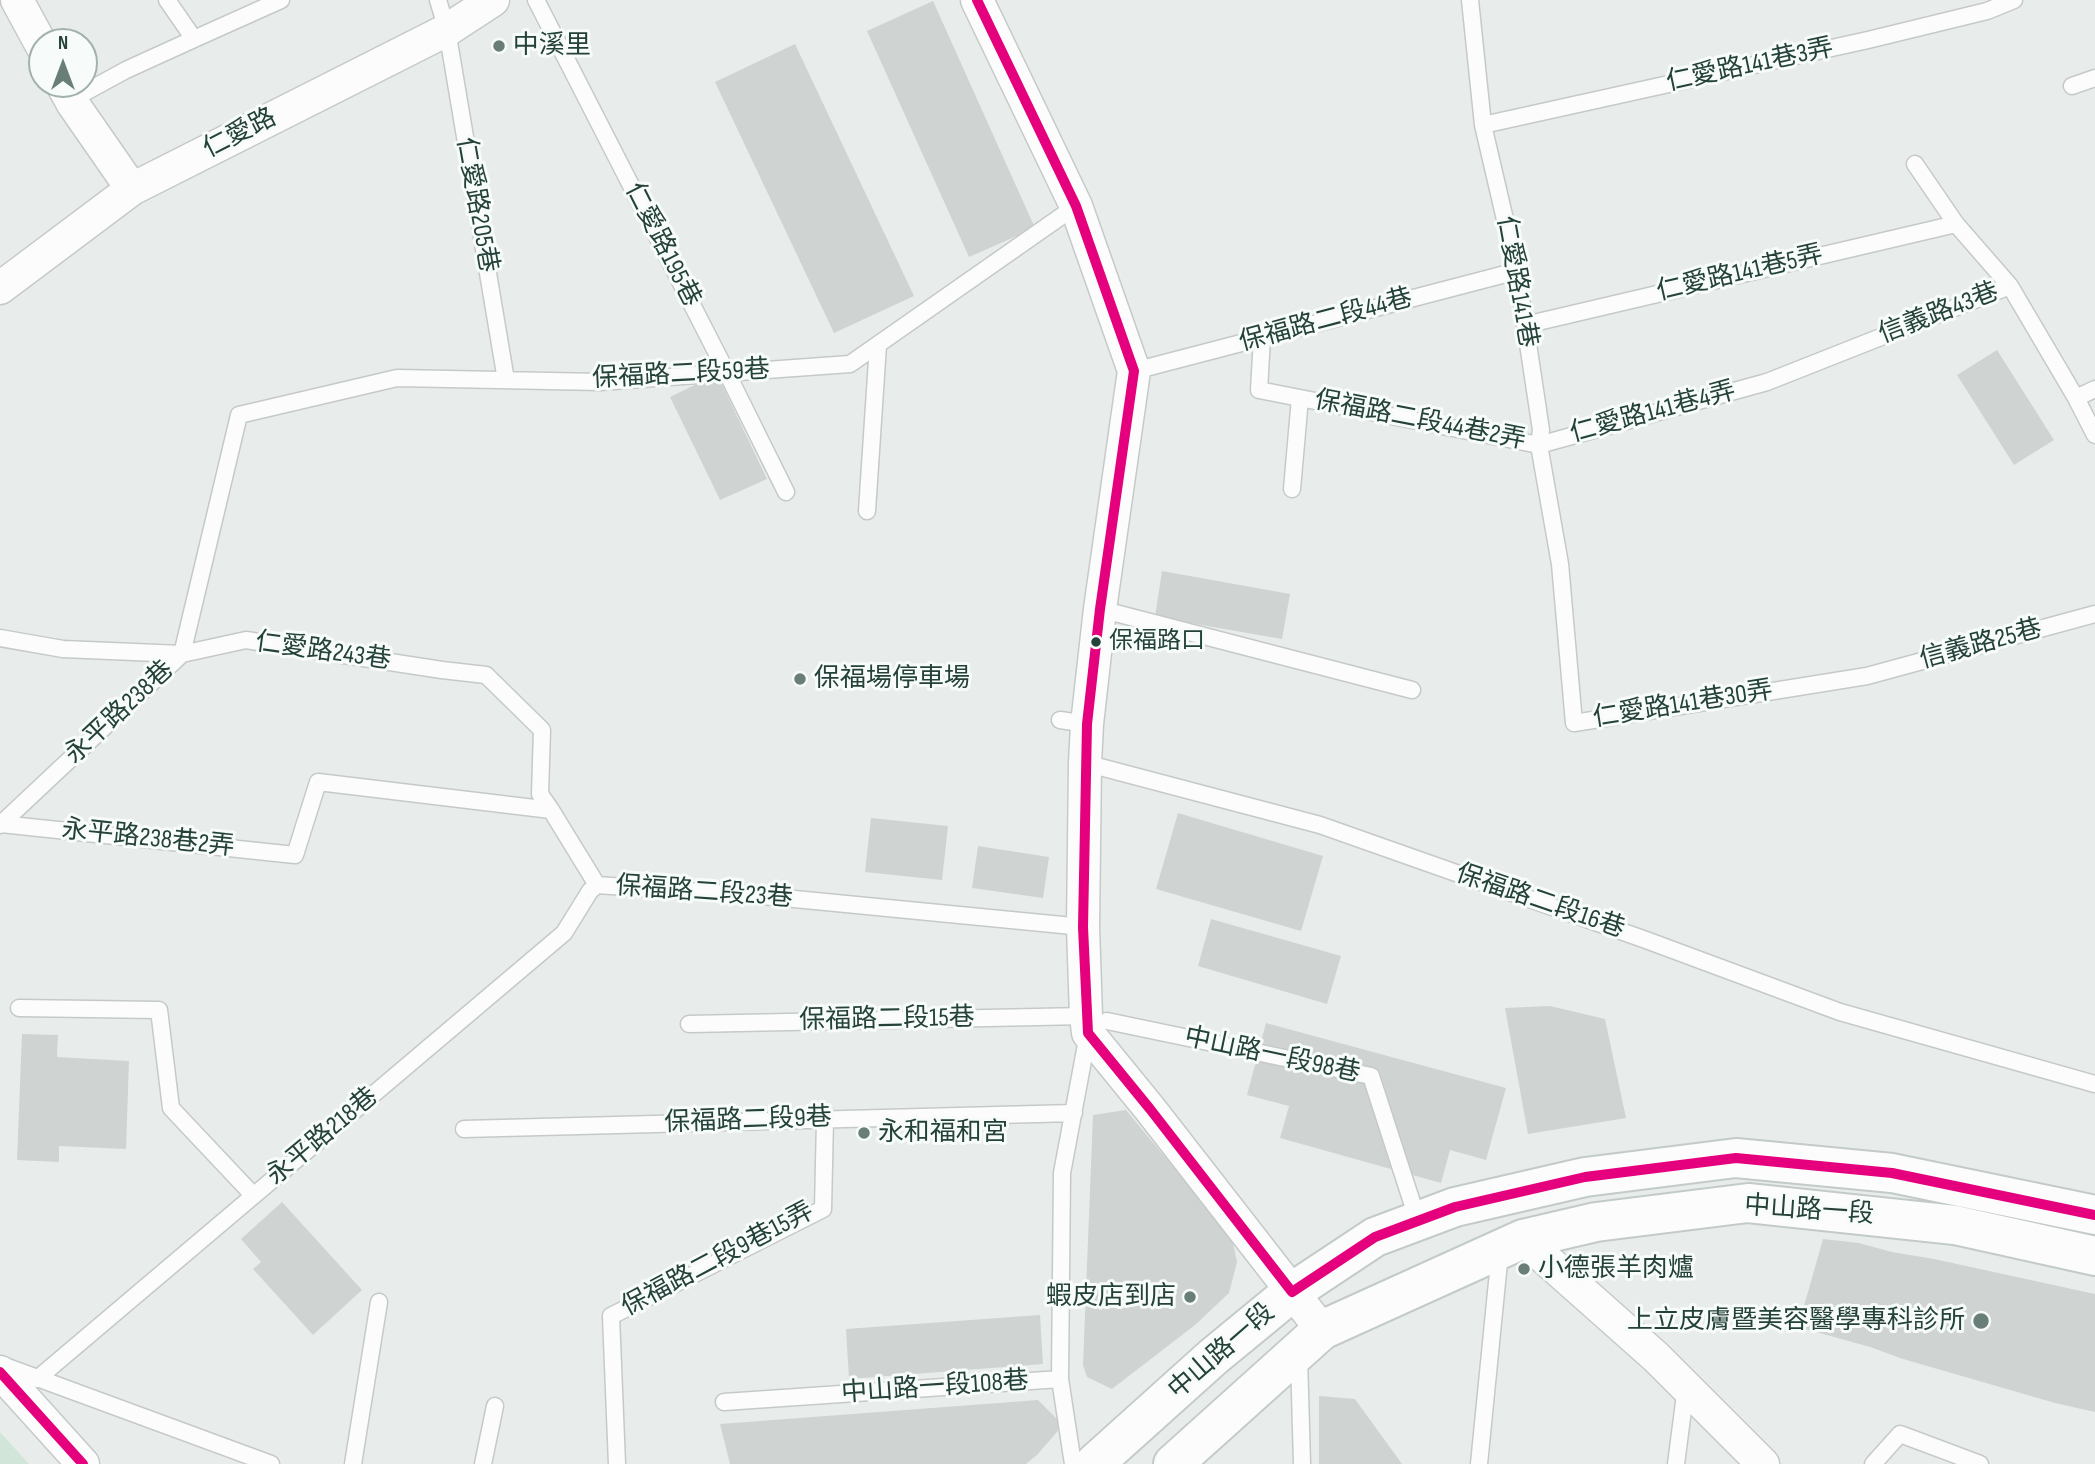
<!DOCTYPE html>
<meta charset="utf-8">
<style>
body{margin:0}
#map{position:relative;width:2095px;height:1464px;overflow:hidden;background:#e8edeb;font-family:"Sofia Sans Condensed",sans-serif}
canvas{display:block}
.north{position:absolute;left:28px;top:28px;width:70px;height:70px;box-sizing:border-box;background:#f7fbf9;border:2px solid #a3b1ad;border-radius:50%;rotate:0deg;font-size:19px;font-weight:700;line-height:28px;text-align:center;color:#24423a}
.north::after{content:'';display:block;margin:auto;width:24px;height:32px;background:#697e78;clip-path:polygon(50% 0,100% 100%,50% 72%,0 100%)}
</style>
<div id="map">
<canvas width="2095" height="1464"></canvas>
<div class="north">N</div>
</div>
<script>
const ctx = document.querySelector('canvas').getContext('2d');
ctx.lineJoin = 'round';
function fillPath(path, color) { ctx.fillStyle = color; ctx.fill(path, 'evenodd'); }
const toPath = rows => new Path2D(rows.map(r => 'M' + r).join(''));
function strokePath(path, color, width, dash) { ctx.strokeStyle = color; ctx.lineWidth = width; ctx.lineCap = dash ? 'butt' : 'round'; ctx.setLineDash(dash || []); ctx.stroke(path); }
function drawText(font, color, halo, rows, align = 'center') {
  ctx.font = font + ' "Sofia Sans Condensed","Noto Sans TC",sans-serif'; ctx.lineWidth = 6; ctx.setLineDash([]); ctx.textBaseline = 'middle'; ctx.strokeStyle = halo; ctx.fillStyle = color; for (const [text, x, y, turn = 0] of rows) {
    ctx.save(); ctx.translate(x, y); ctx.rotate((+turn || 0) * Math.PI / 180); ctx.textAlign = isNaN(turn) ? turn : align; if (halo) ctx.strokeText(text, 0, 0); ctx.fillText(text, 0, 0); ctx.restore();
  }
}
const green = toPath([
 [0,1432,29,1464,0,1464]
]);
const building = toPath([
 [933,1,1035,228,969,257,867,31],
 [795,44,914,296,834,333,715,82],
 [1997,350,2054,440,2014,465,1957,375],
 [717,374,767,479,720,500,670,397],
 [1162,571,1290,594,1282,639,1155,617],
 [1178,813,1323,856,1301,931,1156,889],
 [871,818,948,826,942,880,865,872],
 [978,846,1049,857,1043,898,972,888],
 [1211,919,1341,956,1327,1004,1198,966],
 [1550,1006,1605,1019,1626,1118,1528,1134,1505,1008],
 [1266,1023,1506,1088,1486,1160,1450,1150,1441,1183,1280,1138,1289,1106,1247,1095],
 [22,1034,58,1035,57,1057,129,1061,126,1149,59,1146,59,1162,17,1160],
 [1126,1110,1232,1238,1237,1262,1229,1293,1195,1325,1112,1389,1087,1377,1083,1365,1093,1115],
 [282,1202,362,1290,313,1335,253,1269,261,1262,241,1239],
 [1823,1239,1859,1243,1892,1252,1934,1259,2095,1294,2095,1412,2055,1403,1903,1359,1870,1347,1798,1327],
 [1040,1315,1043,1364,849,1379,846,1329],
 [1319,1396,1355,1399,1402,1464,1319,1464],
 [1038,1400,1063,1425,1037,1455,1026,1464,730,1464,720,1424]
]);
const lane = toPath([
 [438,0,447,30,506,380],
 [536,0,727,373,786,492],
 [1470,0,1483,125,1517,271,1541,430,1539,445,1560,564,1574,723,1867,676,2095,614],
 [194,39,281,0],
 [2072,86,2095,78],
 [71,100,126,70,194,39,167,0],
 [1483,125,1868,40,1987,11,2014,0],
 [1915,164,1956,224,2010,286],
 [1525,325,1956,224],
 [1262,338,1259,390,1539,445,1767,382,2010,286,2076,398,2095,389],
 [1134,371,1517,271],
 [2076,398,2095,435],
 [1292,489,1300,398],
 [867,511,878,345],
 [1100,609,1412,690],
 [0,638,63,649,182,654,246,640,442,670,486,675,542,730,540,794,551,810],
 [1060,720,1087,724],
 [1085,763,1320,825,1646,940,1840,1012,2095,1084],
 [1,824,295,855,318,782,551,810,597,885,774,897,1083,927],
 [0,825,182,654,239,415,397,378,600,382,850,364,1076,206],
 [19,1008,159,1010,171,1108,253,1195],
 [1107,1021,1371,1076,1418,1221],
 [689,1024,1086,1016],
 [464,1129,1074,1113],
 [1299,1357,1302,1464],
 [2,1365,271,1464],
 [37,1379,564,933,590,891,597,885],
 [1060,1379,1062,1173,1088,1034],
 [724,1402,1060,1379,1073,1464],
 [353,1464,379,1302],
 [483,1464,495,1406],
 [617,1464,611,1316,823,1209,825,1119],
 [1479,1464,1500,1252],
 [1676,1464,1686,1387],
 [1873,1464,1900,1434,1980,1464]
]);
const street = toPath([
 [17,0,42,46],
 [977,0,1076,206,1134,371,1100,609,1087,724,1085,763,1083,927,1086,1016,1088,1033,1150,1109,1322,1330],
 [62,84,73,104,132,189],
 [0,288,132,189,447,30,493,0],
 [1523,1239,1656,1357,1763,1464],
 [0,1372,83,1464]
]);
const secondary = toPath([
 [1094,1464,1213,1357,1292,1292,1375,1237,1455,1207,1585,1177,1736,1158,1892,1173,2095,1215],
 [1173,1464,1322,1330,1523,1239,1596,1222,1748,1203,1955,1225,2095,1256]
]);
const bus1 = toPath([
 [977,0,1076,206,1134,371,1100,609,1087,724,1083,927,1088,1033,1150,1109,1292,1292,1375,1237,1455,1207,1585,1177,1736,1158,1892,1173,2095,1215],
 [0,1372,83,1464]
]);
const markers = [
 [499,46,7,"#697e78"],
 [1096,642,6,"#24423a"],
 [800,679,7,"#697e78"],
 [864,1133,7,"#697e78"],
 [1524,1269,7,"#697e78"],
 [1190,1297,7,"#697e78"],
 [1981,1321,9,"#697e78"]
];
const busNames = [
 ["保福路口",1109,642]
];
const poiNames = [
 ["中溪里",513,46],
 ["保福場停車場",814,679],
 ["永和福和宮",878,1133],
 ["小德張羊肉爐",1538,1269],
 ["蝦皮店到店",1176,1297,"right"],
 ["上立皮膚暨美容醫學專科診所",1965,1321,"right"]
];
const streetNames = [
 ["仁愛路141巷3弄",1750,66,-12],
 ["仁愛路",240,134,-27],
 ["仁愛路205巷",476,205,80],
 ["仁愛路195巷",662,245,63],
 ["仁愛路141巷5弄",1740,274,-13],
 ["仁愛路141巷",1516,282,80],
 ["信義路43巷",1939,314,-21],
 ["保福路二段44巷",1326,321,-15],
 ["保福路二段59巷",681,375,-3],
 ["仁愛路141巷4弄",1653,413,-15],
 ["保福路二段44巷2弄",1420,421,11],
 ["信義路25巷",1981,645,-15],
 ["仁愛路243巷",323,652,8],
 ["仁愛路141巷30弄",1683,705,-9],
 ["永平路238巷",120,713,-43],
 ["永平路238巷2弄",148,839,6],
 ["保福路二段23巷",704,893,4],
 ["保福路二段16巷",1540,902,19],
 ["保福路二段15巷",887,1020,-1],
 ["中山路一段98巷",1272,1056,12],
 ["保福路二段9巷",748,1121,-2],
 ["永平路218巷",323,1137,-40],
 ["中山路一段",1809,1211,4],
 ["保福路二段9巷15弄",718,1260,-28],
 ["中山路一段",1222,1352,-41],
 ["中山路一段108巷",935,1388,-4]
];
fillPath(green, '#d1e6d8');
fillPath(building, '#cfd4d2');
strokePath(lane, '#c5cac8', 19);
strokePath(street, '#c5cac8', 35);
strokePath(secondary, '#c3cbc8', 42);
strokePath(lane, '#fcfcfc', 16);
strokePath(street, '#fcfcfc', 32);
strokePath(secondary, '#fcfcfc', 38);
strokePath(bus1, '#e5007d', 10);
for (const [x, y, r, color] of markers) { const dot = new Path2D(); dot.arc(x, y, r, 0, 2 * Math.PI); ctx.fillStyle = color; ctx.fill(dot); strokePath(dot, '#f7fbf9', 2.5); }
drawText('24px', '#24423a', '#f7fbf9', busNames, 'left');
drawText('26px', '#24423a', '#f7fbf9', poiNames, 'left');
drawText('26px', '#24423a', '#f7fbf9', streetNames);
</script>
